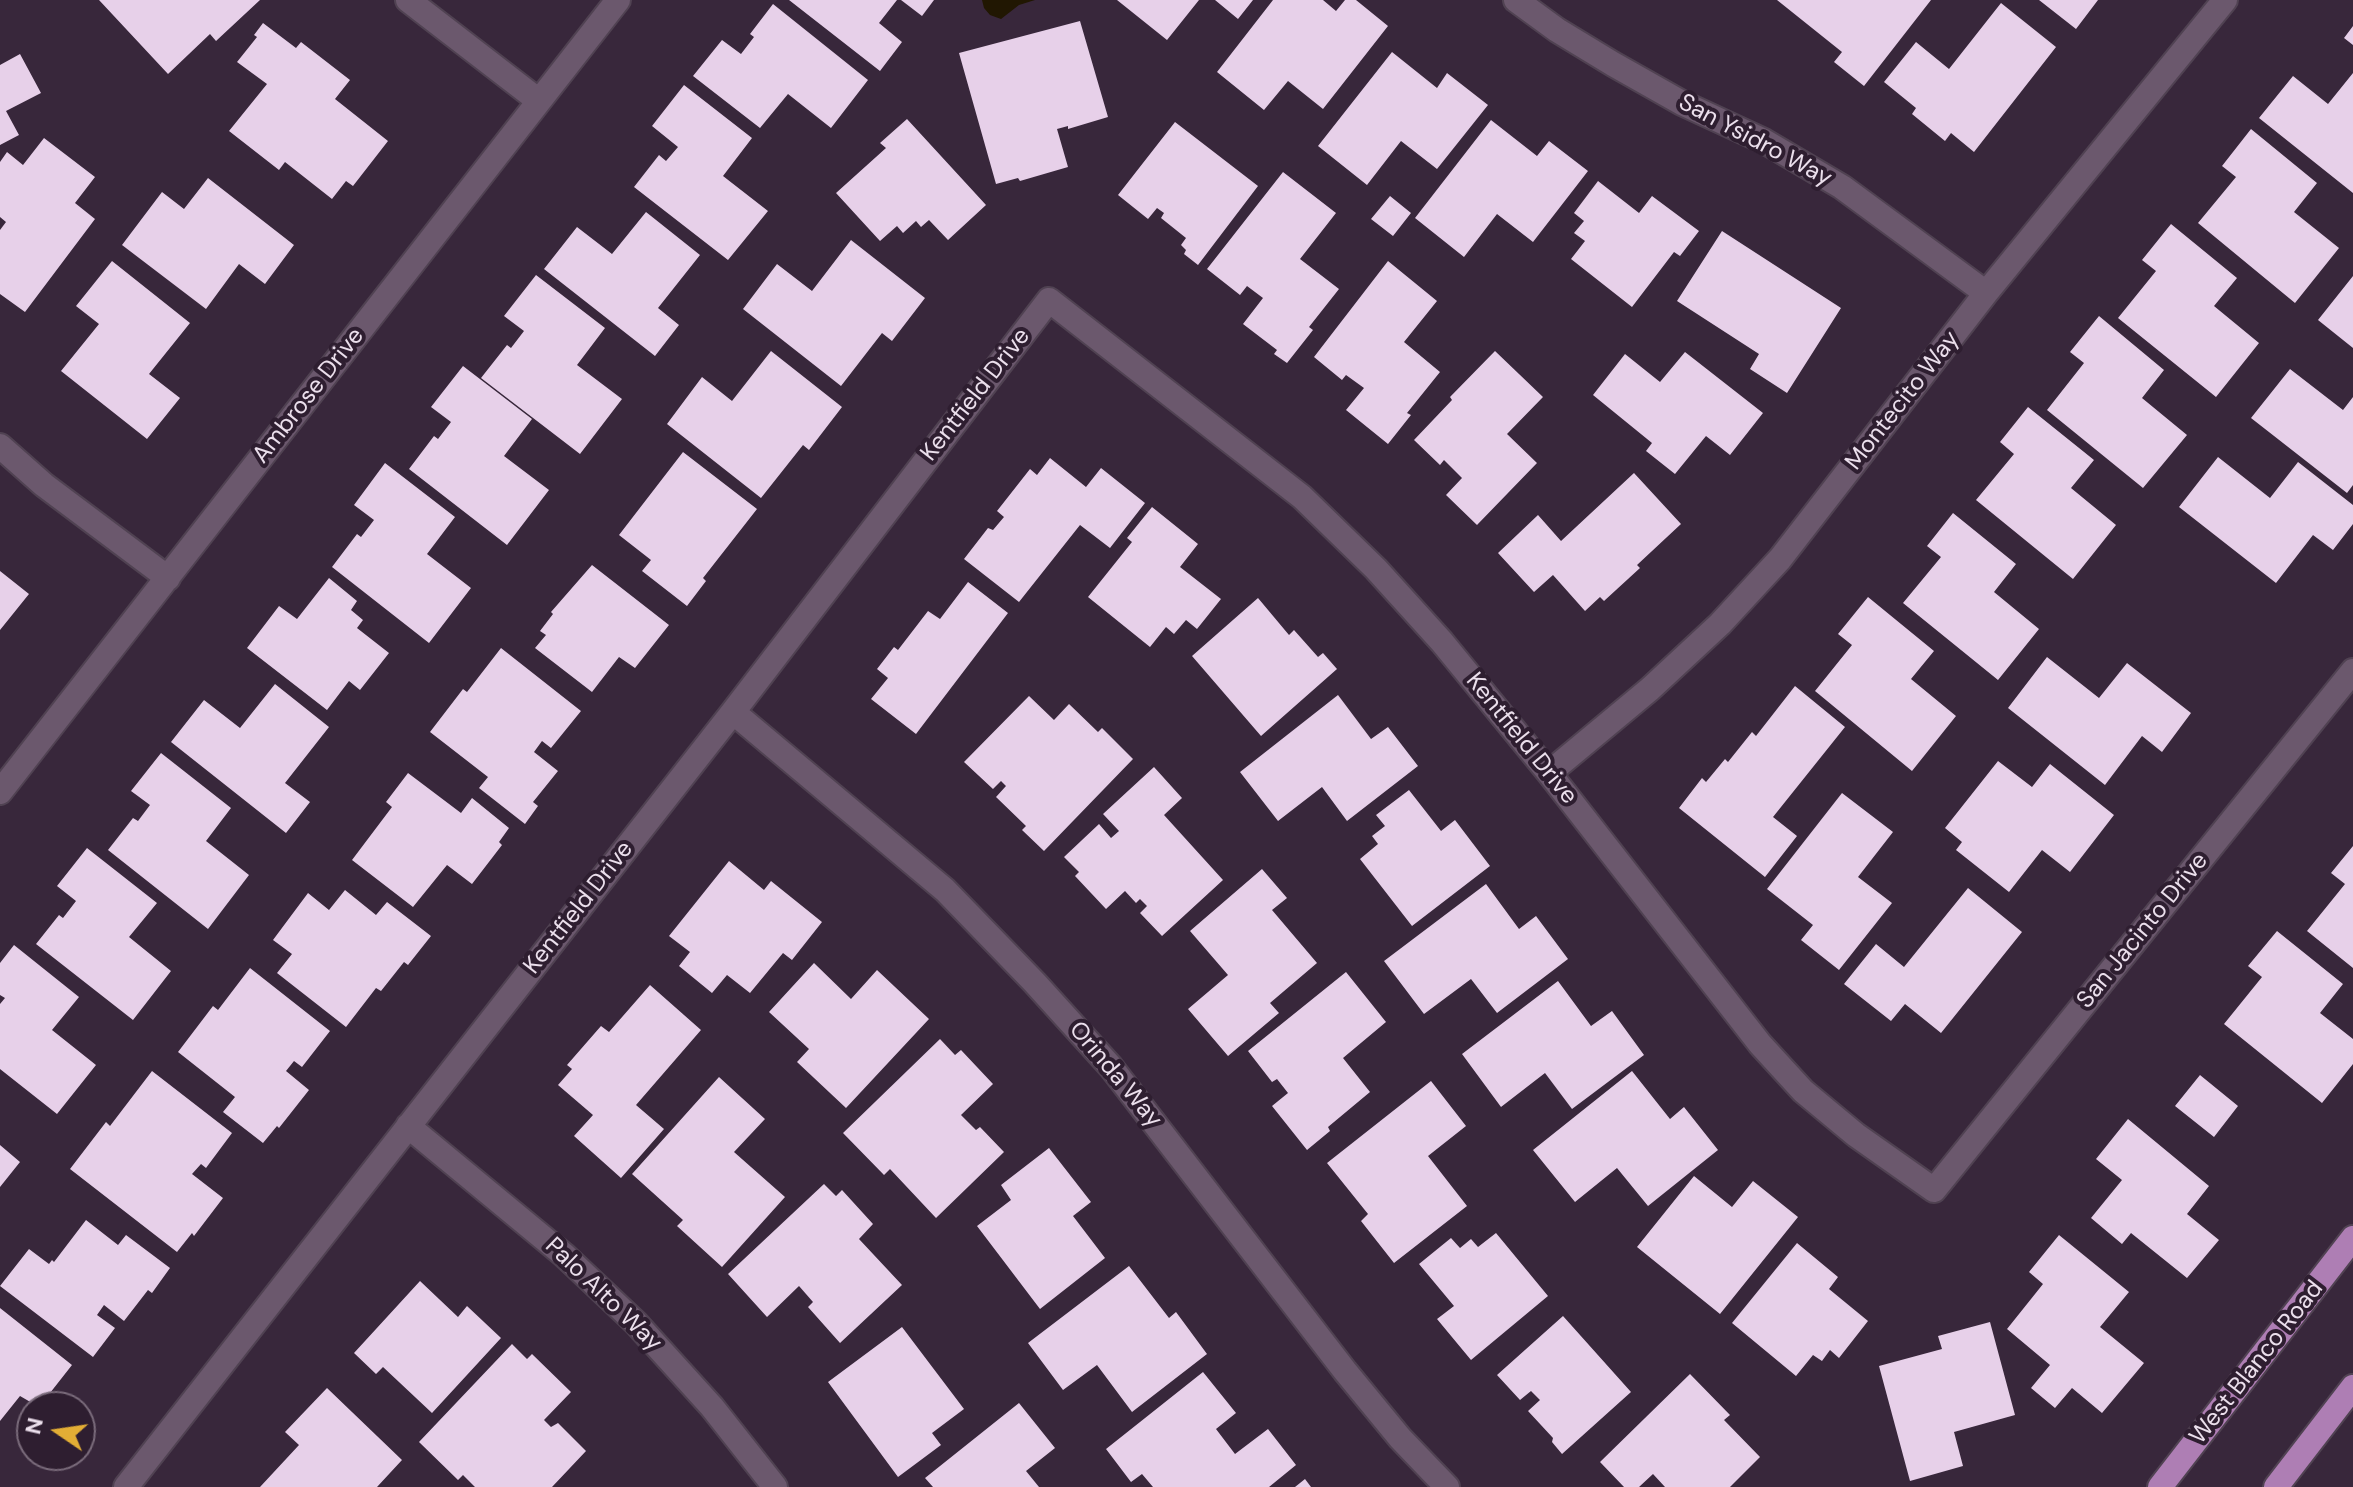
<!DOCTYPE html>
<style>
body{margin:0}
#map{position:relative;width:2353px;height:1487px;overflow:hidden;background:#38273b;font-family:"DM Sans",sans-serif}
canvas{display:block}
.north{position:absolute;left:16px;top:1391px;width:80px;height:80px;box-sizing:border-box;background:#2e1e30;border:2px solid #7a6b7b;border-radius:50%;rotate:283deg;font-size:22px;font-weight:700;line-height:32px;text-align:center;color:#ebdfec}
.north::after{content:'';display:block;margin:auto;width:28px;height:36px;background:#e3ae35;clip-path:polygon(50% 0,100% 100%,50% 72%,0 100%)}
</style>
<div id="map">
<canvas width="2353" height="1487"></canvas>
<div class="north">N</div>
</div>
<script>
const ctx = document.querySelector('canvas').getContext('2d');
ctx.lineJoin = 'round';
function fillPath(path, color) { ctx.fillStyle = color; ctx.fill(path, 'evenodd'); }
const toPath = rows => new Path2D(rows.map(r => 'M' + r).join(''));
function strokePath(path, color, width, dash) { ctx.strokeStyle = color; ctx.lineWidth = width; ctx.lineCap = dash ? 'butt' : 'round'; ctx.setLineDash(dash || []); ctx.stroke(path); }
function drawText(font, color, halo, rows, align = 'center') {
  ctx.font = font + ' "DM Sans",sans-serif'; ctx.lineWidth = 8; ctx.setLineDash([]); ctx.textBaseline = 'middle'; ctx.strokeStyle = halo; ctx.fillStyle = color; for (const [text, x, y, turn = 0] of rows) {
    ctx.save(); ctx.translate(x, y); ctx.rotate((+turn || 0) * Math.PI / 180); ctx.textAlign = isNaN(turn) ? turn : align; if (halo) ctx.strokeText(text, 0, 0); ctx.fillText(text, 0, 0); ctx.restore();
  }
}
const water = toPath([
 [982,0,1035,0,1019,5,1001,19,990,15,984,8]
]);
const building = toPath([
 [99,0,260,0,216,41,210,34,168,74],
 [789,0,897,0,879,23,902,42,880,71],
 [901,0,934,0,922,16],
 [1117,0,1199,0,1167,40],
 [1215,0,1253,0,1238,19],
 [1273,0,1323,0,1336,11,1345,0,1356,0,1388,26,1323,109,1288,81,1264,110,1217,72],
 [1777,0,1931,0,1864,86,1834,62,1842,52],
 [2039,0,2098,0,2076,29],
 [2001,3,2056,47,1974,152,1951,133,1945,141,1912,114,1916,108,1884,82,1916,42,1949,69],
 [773,4,868,80,831,128,788,94,760,128,693,76,722,40,741,54,754,37,750,34],
 [1080,21,1108,117,1068,129,1068,126,1057,129,1068,167,1020,181,1018,178,996,184,959,53],
 [263,23,296,48,301,42,350,80,335,99,388,141,353,186,346,181,332,199,285,162,279,170,229,131,267,84,237,62,257,37,254,35],
 [2353,26,2353,45,2344,38],
 [1392,52,1437,88,1447,73,1488,105,1437,169,1401,141,1367,185,1318,146],
 [20,54,41,93,6,111,19,135,0,145,0,65],
 [2353,73,2353,193,2259,118,2293,76,2328,104],
 [684,85,752,138,723,176,768,211,728,260,634,187,659,155,666,161,678,147,652,126],
 [907,119,986,205,948,240,929,220,921,227,916,221,903,233,897,226,880,241,836,193,886,148,880,143],
 [1491,120,1537,156,1549,141,1588,171,1533,242,1497,214,1464,257,1415,218],
 [1175,122,1258,186,1198,265,1184,254,1186,250,1181,245,1186,238,1161,218,1164,213,1157,208,1148,219,1118,195],
 [2251,129,2317,183,2294,212,2339,248,2295,303,2198,223,2236,177,2222,166],
 [44,138,95,177,75,203,95,219,25,312,0,294,0,230,6,222,0,217,0,162,7,152,23,165],
 [1283,172,1336,213,1300,259,1339,289,1309,327,1313,330,1287,363,1274,354,1277,350,1243,324,1263,298,1247,286,1240,295,1207,269],
 [208,178,294,245,265,284,239,264,206,309,122,245,162,192,184,209],
 [1598,181,1639,213,1652,196,1699,231,1680,256,1674,252,1632,307,1571,259,1585,241,1574,233,1584,221,1574,213],
 [1390,196,1411,213,1393,236,1371,219],
 [646,212,700,255,658,308,679,325,655,356,544,269,577,227,612,254],
 [2171,224,2237,278,2214,306,2259,343,2216,397,2118,318,2156,271,2142,260],
 [1722,231,1841,308,1787,393,1750,369,1759,354,1677,301],
 [851,240,925,298,892,341,882,333,841,386,743,309,777,264,812,291],
 [112,261,190,323,149,374,180,398,147,439,61,371,99,324,76,306],
 [1388,261,1437,301,1404,342,1440,372,1407,413,1411,415,1388,444,1346,410,1364,388,1346,375,1342,380,1314,357],
 [536,275,605,328,577,365,622,399,580,454,481,378,507,345,511,348,524,331,504,316],
 [2353,276,2353,348,2318,320],
 [2099,316,2164,370,2142,398,2187,435,2143,488,2047,410,2084,363,2070,352],
 [771,351,842,407,809,450,803,445,761,498,667,424,702,377,732,401],
 [1495,351,1543,397,1507,434,1537,463,1477,525,1446,495,1462,478,1444,460,1440,465,1414,440,1452,400,1450,397],
 [1685,352,1763,413,1730,455,1706,436,1675,474,1646,451,1652,443,1593,395,1625,354,1660,382],
 [463,366,532,419,504,456,549,490,507,545,409,469,434,436,438,439,451,422,431,407],
 [2290,369,2343,410,2353,397,2353,485,2347,493,2251,418],
 [2028,407,2094,460,2071,488,2116,525,2073,579,1976,500,2014,454,2000,442],
 [683,452,757,509,703,578,706,581,687,606,642,571,651,560,619,535],
 [2218,457,2270,498,2298,462,2353,505,2353,524,2333,550,2313,535,2276,583,2179,507],
 [1050,458,1086,487,1101,468,1145,503,1110,548,1080,525,1019,602,964,559,988,528,993,530,1004,517,997,511,1030,469,1037,475],
 [385,463,455,517,427,554,471,588,429,643,332,567,357,534,361,537,374,520,354,505],
 [1634,473,1681,524,1637,565,1640,568,1604,601,1600,597,1585,611,1553,575,1534,592,1498,553,1538,515,1561,541],
 [1152,507,1198,544,1180,567,1221,599,1197,629,1186,620,1174,634,1166,627,1150,647,1088,597,1132,542,1127,538],
 [1953,513,2016,564,1994,592,2039,629,1998,680,1903,603,1941,557,1927,546],
 [592,565,669,625,635,668,619,657,592,692,535,648,546,635,540,631,553,614,551,612],
 [0,571,29,594,0,630],
 [329,578,357,601,351,610,363,620,357,628,389,653,360,690,349,681,327,710,247,648,279,606,297,619],
 [968,582,1008,613,916,734,871,699,888,678,877,669,894,647,898,650,928,611,940,619],
 [1868,597,1934,651,1911,679,1956,716,1912,771,1815,691,1852,645,1838,634],
 [1258,598,1289,635,1294,630,1318,657,1323,653,1337,669,1261,736,1192,656],
 [501,648,581,711,551,748,542,741,534,752,558,771,533,802,538,806,525,824,479,788,488,777,430,732,463,689,467,692],
 [2047,657,2099,698,2127,663,2191,713,2162,752,2142,736,2105,785,2008,708],
 [275,684,329,727,285,783,310,802,286,833,171,742,204,700,240,728],
 [1795,686,1845,727,1773,817,1797,836,1765,877,1679,808,1702,778,1706,782,1725,759,1728,762,1752,732,1756,736],
 [1338,695,1371,739,1388,727,1418,766,1347,821,1322,787,1278,821,1240,772],
 [1029,696,1054,720,1069,704,1098,732,1102,728,1133,759,1044,851,1022,830,1026,826,996,797,1006,786,1001,781,993,789,964,762],
 [161,753,231,808,206,841,249,875,208,929,108,850,133,818,138,821,150,805,131,791],
 [1998,761,2032,787,2050,764,2114,815,2070,872,2042,850,2009,892,1956,850,1962,842,1945,828],
 [1154,767,1182,798,1164,815,1223,880,1162,936,1140,913,1147,906,1140,899,1136,903,1125,891,1106,909,1075,876,1079,872,1064,857,1099,824,1111,838,1119,831,1103,814],
 [408,773,461,813,472,798,509,828,499,842,502,845,472,884,447,865,413,907,352,860,392,807,386,802],
 [1409,790,1441,831,1455,820,1490,866,1412,926,1360,859,1378,844,1372,836,1385,826,1376,815],
 [1842,793,1893,832,1858,877,1892,903,1839,970,1801,940,1813,925,1767,889],
 [2353,846,2353,968,2307,931,2345,884,2331,873],
 [87,848,157,903,129,937,171,971,133,1020,36,944,59,915,63,918,76,901,57,886],
 [729,861,764,890,771,881,822,922,792,960,783,953,750,993,727,975,712,993,679,966,690,952,669,936],
 [1262,869,1287,898,1272,910,1317,963,1270,1003,1279,1013,1228,1056,1188,1009,1228,975,1190,931],
 [1486,884,1519,929,1536,916,1568,959,1497,1013,1471,979,1424,1014,1384,961],
 [1968,888,2022,932,1941,1033,1905,1004,1891,1021,1844,984,1876,944,1904,967],
 [345,890,376,915,387,902,431,936,408,965,404,962,381,991,376,988,346,1027,277,973,292,954,273,940,308,893,329,910],
 [2277,931,2343,984,2320,1013,2353,1039,2353,1064,2322,1103,2224,1024,2262,977,2248,966],
 [14,945,79,997,52,1030,96,1065,57,1114,0,1069,0,1004,5,998,0,995,0,963],
 [814,963,851,999,877,970,929,1019,846,1108,797,1062,809,1049,769,1012],
 [250,968,330,1031,302,1067,294,1061,286,1071,309,1090,279,1128,277,1126,263,1143,223,1112,235,1097,178,1052,213,1006,218,1010],
 [1346,972,1386,1022,1343,1058,1370,1092,1328,1127,1330,1131,1307,1150,1272,1106,1288,1093,1277,1079,1272,1082,1248,1051],
 [1558,981,1591,1026,1612,1011,1644,1055,1572,1109,1545,1073,1501,1107,1462,1054],
 [650,985,701,1030,636,1105,664,1129,621,1178,574,1136,593,1115,558,1085,572,1069,567,1065,601,1026,609,1032],
 [940,1039,955,1055,961,1050,993,1084,961,1115,976,1130,980,1127,1004,1152,936,1218,890,1169,884,1175,843,1133],
 [152,1071,232,1133,206,1168,201,1164,192,1174,223,1198,194,1236,192,1233,177,1252,70,1169,106,1122,110,1126],
 [1632,1071,1670,1119,1684,1107,1718,1150,1648,1206,1617,1168,1575,1202,1533,1150],
 [2200,1075,2238,1106,2214,1137,2175,1106],
 [719,1077,765,1119,734,1152,785,1197,722,1267,677,1226,683,1220,632,1174],
 [1431,1081,1466,1126,1428,1156,1467,1206,1394,1263,1361,1221,1368,1214,1327,1163],
 [2128,1119,2209,1186,2187,1214,2219,1240,2187,1278,2131,1233,2122,1244,2091,1218,2122,1180,2096,1159],
 [0,1145,20,1162,0,1187],
 [1049,1148,1091,1202,1073,1216,1105,1258,1040,1309,977,1226,1011,1200,1001,1185],
 [1694,1176,1732,1207,1753,1181,1798,1217,1720,1314,1637,1247],
 [824,1184,836,1196,842,1190,873,1224,859,1239,902,1285,840,1343,808,1307,813,1302,799,1286,767,1317,728,1274],
 [86,1220,118,1245,126,1235,170,1268,152,1293,148,1290,124,1321,104,1305,97,1315,115,1328,93,1357,0,1286,29,1249,49,1264,52,1260,54,1262],
 [1496,1233,1548,1296,1471,1360,1437,1319,1454,1306,1419,1264,1451,1238,1460,1248,1471,1239,1478,1247],
 [2059,1235,2129,1292,2100,1327,2144,1363,2102,1413,2072,1388,2055,1408,2031,1388,2050,1365,2007,1329,2043,1284,2029,1272],
 [1797,1243,1838,1277,1829,1289,1868,1321,1839,1358,1830,1350,1822,1361,1813,1355,1796,1376,1732,1323],
 [1129,1266,1169,1318,1176,1312,1207,1354,1132,1412,1097,1365,1063,1390,1028,1343],
 [420,1281,458,1317,467,1306,501,1338,432,1413,383,1367,376,1374,354,1353],
 [0,1308,72,1365,39,1407,20,1396,0,1421],
 [1563,1316,1631,1392,1562,1454,1552,1442,1553,1438,1528,1411,1540,1400,1531,1391,1520,1400,1497,1375],
 [1990,1322,2015,1415,1954,1432,1963,1466,1910,1481,1879,1366,1942,1349,1938,1336],
 [902,1327,964,1409,932,1433,941,1445,898,1477,828,1382],
 [512,1344,527,1359,532,1354,571,1392,544,1420,551,1427,558,1423,586,1451,552,1487,475,1487,463,1475,458,1480,419,1442],
 [1203,1372,1236,1413,1216,1429,1235,1454,1268,1429,1296,1465,1269,1487,1153,1487,1142,1474,1131,1482,1106,1449],
 [1690,1374,1730,1415,1724,1420,1760,1457,1730,1487,1665,1487,1653,1474,1639,1487,1624,1487,1600,1462],
 [327,1388,402,1460,377,1487,260,1487,299,1445,285,1432],
 [1019,1403,1055,1448,1026,1471,1039,1487,933,1487,925,1478],
 [1305,1479,1311,1487,1295,1487]
]);
const minor = toPath([
 [408,0,539,101],
 [1516,0,1557,30,1613,64,1682,103,1764,141,1842,187,1986,293],
 [0,446,44,485,168,578],
 [733,712,945,890,1035,983,1111,1067,1345,1371,1400,1438,1447,1487],
 [1549,773,1650,689,1720,624,1780,559,1986,293,2225,0],
 [0,792,618,0],
 [408,1126,564,1255,636,1323,712,1407,775,1487],
 [126,1487,733,712,1049,300,1302,497,1376,569,1442,642,1549,773,1760,1044,1803,1091,1856,1135,1934,1190,2353,671]
]);
const major = toPath([
 [2160,1487,2353,1238],
 [2276,1487,2353,1387]
]);
const streetNames = [
 ["San Ysidro Way",1755,141,28],
 ["Kentfield Drive",976,395,-52],
 ["Ambrose Drive",309,396,-52],
 ["Montecito Way",1903,401,-52],
 ["Kentfield Drive",1521,739,51],
 ["Kentfield Drive",579,908,-52],
 ["San Jacinto Drive",2143,931,-51],
 ["Orinda Way",1115,1075,50],
 ["Palo Alto Way",603,1295,44],
 ["West Blanco Road",2257,1363,-52]
];
fillPath(water, '#211702');
fillPath(building, '#e7d0e9');
strokePath(minor, '#504252', 28);
strokePath(major, '#504252', 28);
strokePath(minor, '#6b586d', 24);
strokePath(major, '#ae7eb4', 24);
drawText('24px', '#ebdfec', '#2e1e30', streetNames);
</script>
